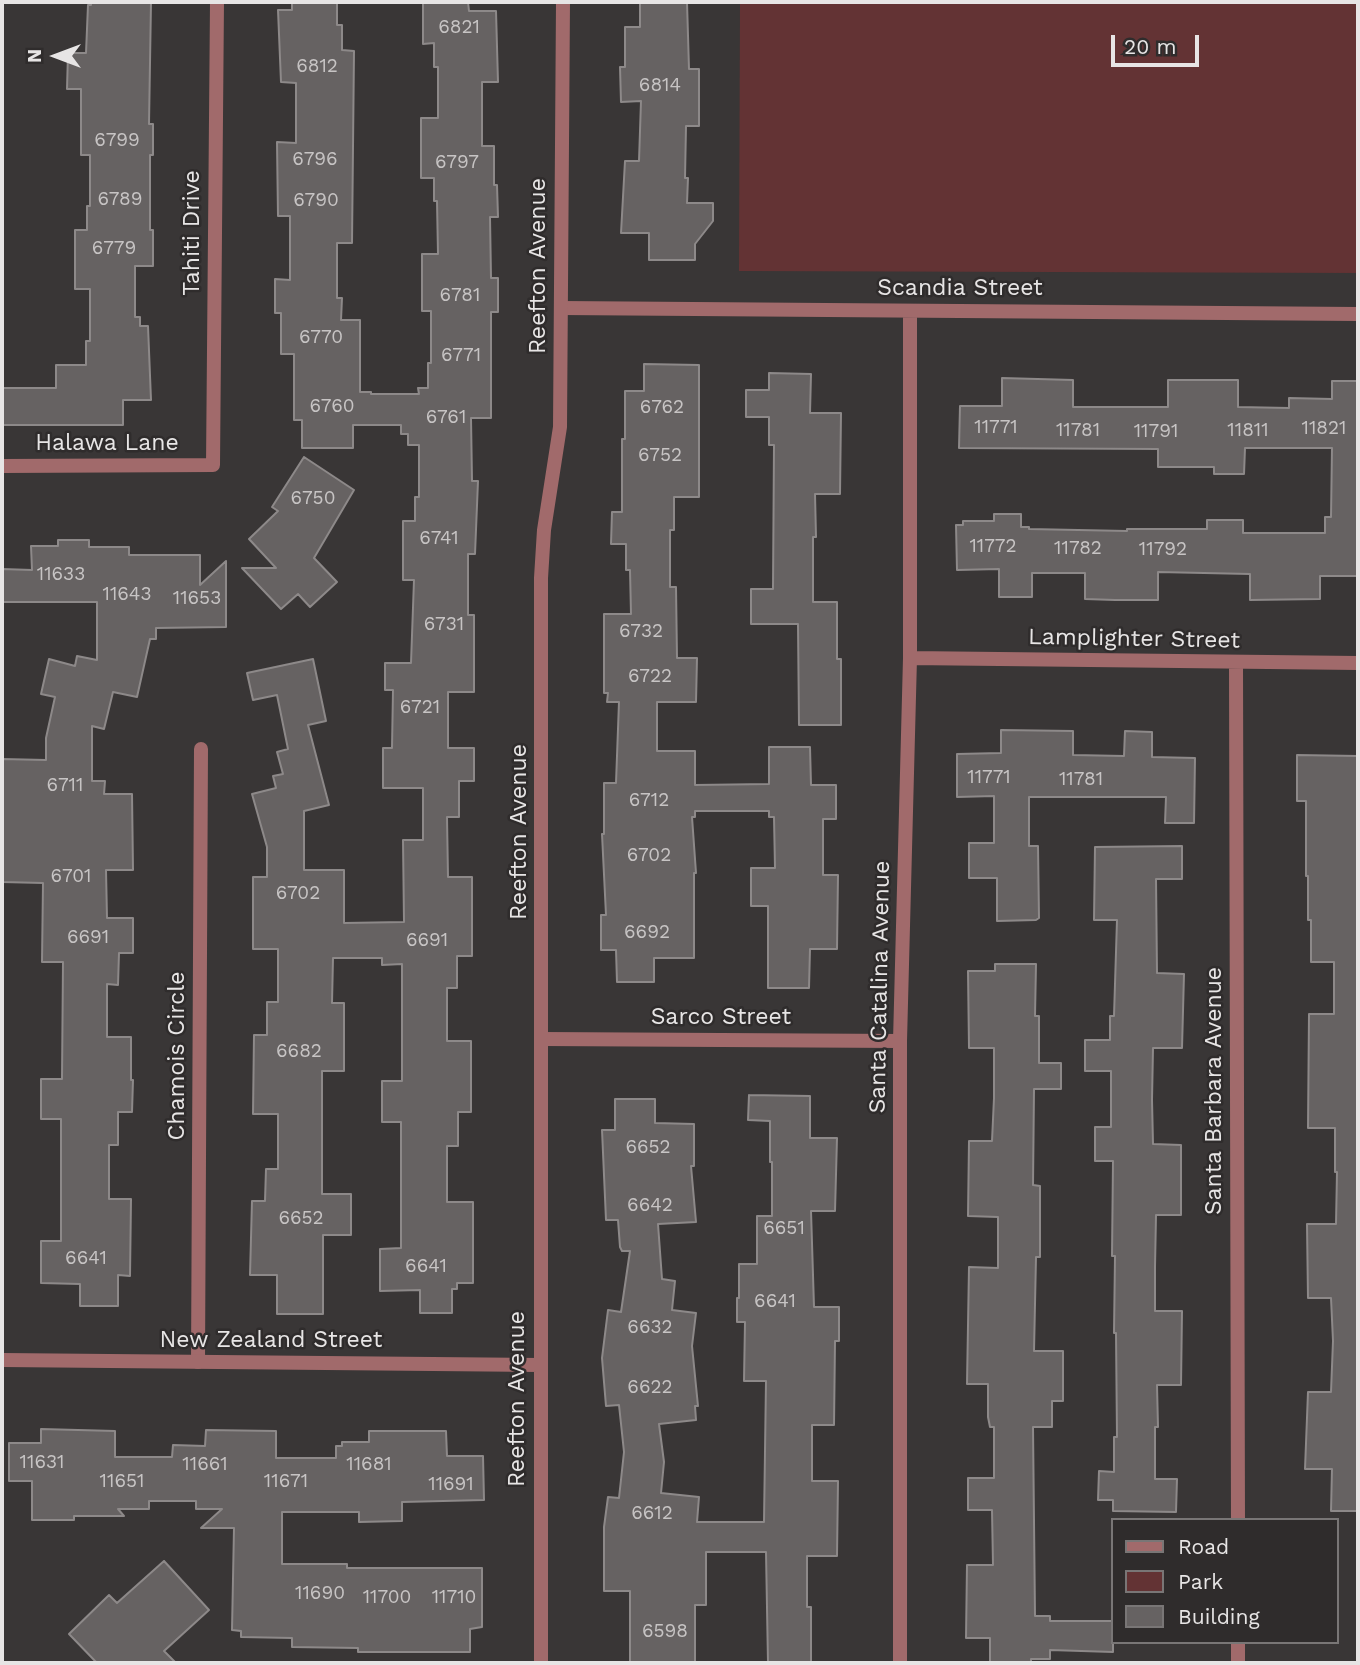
<!DOCTYPE html>
<style>
body{margin:0}
#map{position:relative;width:1360px;height:1665px;overflow:hidden;background:#393636;font-family:"Work Sans",sans-serif}
canvas{display:block}
.frame{position:absolute;inset:0;border:4px solid #e7e5e5;pointer-events:none}
.legend{position:absolute;left:1111px;top:1518px;width:228px;height:126px;box-sizing:border-box;background:#2f2c2c;border:2px solid #797676;margin:0;padding:9px 12px;list-style:none;font-size:21px;color:#e7e5e5}
.legend li{display:flex;align-items:center;gap:14px;height:35px}
.legend b{width:35px;border:2px solid #797676}
.north{position:absolute;left:21px;top:21px;width:70px;height:70px;-webkit-text-stroke:5px #2f2c2c;paint-order:stroke;rotate:270deg;font-size:19px;font-weight:700;line-height:28px;text-align:center;color:#e7e5e5}
.north::after{content:'';display:block;margin:auto;width:24px;height:32px;background:#e7e5e5;clip-path:polygon(50% 0,100% 100%,50% 72%,0 100%)}
.scale{position:absolute;left:1111px;top:35px;width:88px;height:32px;box-sizing:border-box;border:4px solid #e7e5e5;border-top:0;padding-left:9px;font-size:21px;line-height:24px;white-space:nowrap;color:#e7e5e5;-webkit-text-stroke:5px #2f2c2c;paint-order:stroke}
</style>
<div id="map">
<canvas width="1360" height="1665"></canvas>
<div class="frame"></div>
<ul class="legend">
<li><b style="height:9px;background:#a16a6b"></b>Road</li>
<li><b style="height:19px;background:#633334"></b>Park</li>
<li><b style="height:19px;background:#666262"></b>Building</li>
</ul>
<div class="north">N</div>
<div class="scale">20 m</div>
</div>
<script>
const ctx = document.querySelector('canvas').getContext('2d');
ctx.lineJoin = 'round';
function fillPath(path, color) { ctx.fillStyle = color; ctx.fill(path, 'evenodd'); }
const toPath = rows => new Path2D(rows.map(r => 'M' + r).join(''));
function strokePath(path, color, width, dash) { ctx.strokeStyle = color; ctx.lineWidth = width; ctx.lineCap = dash ? 'butt' : 'round'; ctx.setLineDash(dash || []); ctx.stroke(path); }
function drawText(font, color, halo, rows, align = 'center') {
  ctx.font = font + ' "Work Sans",sans-serif'; ctx.lineWidth = 5; ctx.setLineDash([]); ctx.textBaseline = 'middle'; ctx.strokeStyle = halo; ctx.fillStyle = color; for (const [text, x, y, turn = 0] of rows) {
    ctx.save(); ctx.translate(x, y); ctx.rotate((+turn || 0) * Math.PI / 180); ctx.textAlign = isNaN(turn) ? turn : align; if (halo) ctx.strokeText(text, 0, 0); ctx.fillText(text, 0, 0); ctx.restore();
  }
}
const green = toPath([
 [740,2,1358,2,1358,273,739,271]
]);
const building = toPath([
 [91,2,151,2,149,124,153,124,153,155,150,155,150,230,153,230,153,266,135,266,135,317,140,317,140,326,148,326,151,400,123,400,123,425,2,425,2,388,56,388,56,365,86,365,86,341,90,341,90,289,75,289,75,230,87,230,87,206,90,206,90,155,81,155,81,89,67,89,68,53,86,53,88,5,91,5,91,2],
 [292,2,337,2,337,25,342,25,342,50,354,51,352,243,337,243,337,298,342,298,341,320,360,320,360,392,371,392,371,394,419,394,418,388,428,388,428,363,431,363,431,311,422,311,422,254,438,254,437,201,434,201,434,178,421,178,421,118,438,118,438,67,434,67,434,43,423,44,423,2,468,2,469,11,496,11,498,82,482,82,482,146,494,146,494,185,497,185,498,217,490,217,491,278,498,278,498,312,491,312,491,418,471,418,472,481,478,481,475,554,468,554,468,615,474,615,474,692,448,692,448,748,474,748,474,781,459,781,459,817,447,817,448,877,472,877,472,956,457,956,457,988,447,988,447,1041,471,1041,471,1112,458,1112,458,1146,447,1146,447,1202,473,1202,473,1283,457,1283,457,1289,452,1289,452,1313,420,1313,420,1290,380,1291,380,1249,401,1248,401,1122,382,1122,382,1081,402,1081,402,964,382,965,382,958,333,958,332,1003,344,1003,344,1071,322,1071,322,1194,351,1194,351,1235,323,1235,323,1314,277,1314,277,1275,250,1275,252,1201,265,1201,266,1169,278,1169,278,1114,253,1114,254,1035,267,1035,267,1002,278,1002,278,949,253,949,253,877,267,877,267,847,252,794,276,788,273,776,283,774,277,752,288,749,277,695,253,700,247,673,313,659,326,721,308,725,329,805,304,811,304,870,344,870,344,923,404,922,403,840,423,840,423,788,383,788,383,748,392,748,393,690,385,690,385,663,411,663,414,580,403,580,403,521,415,521,415,497,419,497,419,445,408,445,408,434,401,434,401,425,353,425,353,448,302,448,302,420,294,420,294,354,281,354,281,313,275,313,275,279,290,280,290,216,278,216,277,142,296,143,296,83,281,82,278,10,292,10,292,2],
 [640,2,687,2,689,69,699,69,699,126,686,126,685,178,688,178,687,203,713,203,713,221,695,244,695,260,649,260,649,233,621,233,625,161,639,161,641,101,621,102,620,67,625,67,625,27,640,27,640,2],
 [644,364,699,365,699,497,674,497,674,530,670,530,670,587,676,587,677,658,697,658,696,702,657,702,657,751,695,751,695,785,769,784,769,747,810,747,811,785,836,785,836,819,823,819,823,875,838,875,837,949,810,949,809,988,768,988,768,906,751,906,751,868,775,868,774,817,769,817,769,811,695,811,695,817,692,817,696,873,694,873,694,958,654,958,654,982,617,982,616,950,601,950,601,915,606,915,602,834,604,834,604,783,616,783,619,702,607,702,608,693,604,693,604,614,631,614,630,570,626,570,626,544,611,544,612,512,622,512,622,439,625,439,625,391,644,391,644,364],
 [769,373,811,374,810,413,841,413,840,494,815,494,816,537,813,537,813,602,837,602,837,659,841,659,841,725,799,725,798,624,751,624,751,589,773,589,774,445,769,445,769,417,746,417,746,390,769,390,769,373],
 [1002,378,1073,380,1073,407,1168,407,1168,380,1238,380,1238,407,1289,408,1289,398,1332,399,1332,381,1358,381,1358,576,1320,576,1320,599,1250,600,1250,574,1158,572,1158,600,1115,600,1085,599,1085,573,1032,573,1032,597,999,597,999,569,957,570,956,525,963,525,963,521,994,521,994,514,1021,514,1021,527,1029,527,1029,529,1127,531,1127,529,1207,529,1207,520,1243,520,1243,533,1325,533,1325,517,1331,517,1332,448,1245,448,1244,474,1214,474,1214,467,1158,467,1158,449,959,448,960,406,1002,406,1002,378],
 [304,457,354,490,314,558,337,582,310,607,298,594,281,609,242,568,276,568,249,539,278,511,272,507,304,457],
 [58,540,89,540,89,547,129,547,129,555,200,555,200,585,226,561,226,627,156,628,156,639,150,639,137,697,113,692,104,729,92,726,92,781,105,781,104,794,132,794,133,870,106,870,107,918,133,918,133,953,119,953,118,985,107,984,107,1037,131,1037,131,1080,133,1080,132,1112,118,1112,118,1145,109,1145,109,1199,131,1199,130,1276,118,1275,118,1306,80,1306,80,1284,41,1283,41,1241,61,1241,61,1119,41,1119,41,1079,62,1079,63,962,42,962,43,883,2,882,2,759,46,760,46,738,55,697,41,694,49,659,75,666,77,656,97,660,97,602,2,602,2,569,32,570,31,546,58,546,58,540],
 [1001,730,1073,731,1073,755,1124,756,1125,731,1152,732,1152,757,1195,758,1194,823,1165,823,1166,797,1029,797,1029,846,1038,846,1039,918,1036,920,997,921,997,878,969,878,969,843,994,843,994,796,957,797,957,754,1001,753,1001,730],
 [1297,755,1358,756,1358,1511,1331,1511,1332,1469,1305,1469,1308,1392,1331,1392,1333,1341,1331,1298,1308,1298,1307,1224,1336,1224,1337,1172,1335,1172,1335,1128,1308,1128,1309,1014,1334,1014,1334,962,1311,962,1311,920,1308,920,1308,876,1306,876,1306,801,1297,801,1297,755],
 [1182,846,1182,879,1156,879,1157,973,1184,974,1182,1048,1153,1048,1152,1100,1153,1144,1181,1145,1181,1215,1156,1215,1155,1267,1155,1311,1182,1311,1181,1385,1157,1385,1158,1427,1155,1427,1155,1479,1177,1479,1176,1512,1113,1511,1113,1500,1098,1500,1099,1471,1114,1472,1114,1437,1117,1437,1116,1333,1114,1333,1115,1256,1112,1256,1113,1161,1095,1161,1095,1127,1111,1127,1111,1071,1085,1071,1085,1040,1110,1040,1110,1016,1114,1016,1117,920,1094,920,1095,847,1182,846],
 [995,964,1036,964,1035,1016,1039,1016,1039,1063,1061,1063,1061,1089,1034,1089,1033,1185,1040,1186,1040,1257,1036,1257,1034,1351,1063,1351,1063,1401,1052,1401,1052,1427,1033,1427,1035,1616,1050,1616,1050,1621,1113,1621,1113,1652,1050,1650,1050,1659,1031,1659,1031,1663,990,1663,990,1638,966,1638,967,1565,993,1565,992,1510,968,1510,968,1478,994,1478,994,1427,990,1427,988,1417,988,1384,967,1384,969,1267,998,1268,998,1217,968,1216,969,1141,992,1141,994,1098,994,1048,969,1048,968,971,995,971,995,964],
 [749,1095,810,1096,810,1138,837,1138,835,1211,811,1211,814,1307,839,1307,839,1341,835,1341,834,1425,812,1425,812,1481,838,1481,837,1556,807,1556,807,1607,811,1607,811,1663,768,1663,766,1552,706,1552,706,1605,695,1605,695,1663,630,1663,630,1591,604,1591,604,1527,608,1497,619,1498,624,1452,619,1405,606,1406,602,1358,608,1310,621,1312,630,1251,622,1251,620,1247,618,1220,606,1220,602,1130,615,1130,615,1099,655,1099,655,1123,694,1124,694,1166,691,1166,696,1222,658,1224,662,1279,675,1281,672,1310,696,1313,692,1346,698,1406,695,1406,696,1420,659,1424,664,1462,661,1493,699,1497,697,1522,764,1522,766,1381,744,1381,745,1322,737,1322,737,1298,739,1298,739,1264,757,1264,757,1216,772,1216,772,1162,770,1162,770,1121,748,1120,749,1095],
 [41,1429,115,1431,115,1457,172,1457,173,1445,205,1446,206,1430,276,1431,276,1458,336,1458,336,1446,342,1446,342,1442,369,1442,369,1431,446,1431,447,1456,483,1456,484,1500,402,1502,402,1521,359,1522,359,1512,282,1512,282,1564,347,1564,347,1568,482,1568,482,1627,470,1629,470,1652,358,1652,358,1648,292,1647,292,1638,241,1637,241,1631,232,1630,234,1528,201,1528,222,1509,196,1509,196,1501,149,1501,149,1509,118,1509,124,1516,74,1516,74,1520,32,1520,32,1481,9,1481,9,1443,41,1443,41,1429],
 [164,1561,209,1610,164,1651,176,1663,97,1663,69,1634,109,1595,117,1603,164,1561]
]);
const minor = toPath([
 [561,308,1358,314],
 [910,658,1358,663],
 [1236,663,1238,1520],
 [542,1039,900,1041],
 [198,1362,201,749],
 [1238,1642,1238,1663],
 [900,1663,900,1041,910,658,910,311]
]);
const tertiary = toPath([
 [2,466,213,465,217,2],
 [2,1360,540,1365],
 [541,1663,541,578,544,530,560,427,563,2]
]);
const numberNames = [
 ["6821",459,27],
 ["6812",317,66],
 ["6814",660,85],
 ["6799",117,140],
 ["6796",315,159],
 ["6797",457,162],
 ["6789",120,199],
 ["6790",316,200],
 ["6779",114,248],
 ["6781",460,295],
 ["6770",321,337],
 ["6771",461,355],
 ["6760",332,406],
 ["6762",662,407],
 ["6761",446,417],
 ["11771",996,427],
 ["11821",1324,428],
 ["11781",1078,430],
 ["11811",1248,430],
 ["11791",1156,431],
 ["6752",660,455],
 ["6750",313,498],
 ["6741",439,538],
 ["11772",993,546],
 ["11782",1078,548],
 ["11792",1163,549],
 ["11633",61,574],
 ["11643",127,594],
 ["11653",197,598],
 ["6731",444,624],
 ["6732",641,631],
 ["6722",650,676],
 ["6721",420,707],
 ["11771",989,777],
 ["11781",1081,779],
 ["6711",65,785],
 ["6712",649,800],
 ["6702",649,855],
 ["6701",71,876],
 ["6702",298,893],
 ["6692",647,932],
 ["6691",88,937],
 ["6691",427,940],
 ["6682",299,1051],
 ["6652",648,1147],
 ["6642",650,1205],
 ["6652",301,1218],
 ["6651",784,1228],
 ["6641",86,1258],
 ["6641",426,1266],
 ["6641",775,1301],
 ["6632",650,1327],
 ["6622",650,1387],
 ["11631",42,1462],
 ["11661",205,1464],
 ["11681",369,1464],
 ["11651",122,1481],
 ["11671",286,1481],
 ["11691",451,1484],
 ["6612",652,1513],
 ["11690",320,1593],
 ["11700",387,1597],
 ["11710",454,1597],
 ["6598",665,1631]
];
const streetNames = [
 ["Tahiti Drive",192,233,-90],
 ["Reefton Avenue",538,266,-90],
 ["Scandia Street",960,288],
 ["Halawa Lane",107,443],
 ["Lamplighter Street",1134,639,1],
 ["Reefton Avenue",519,832,-90],
 ["Santa Catalina Avenue",880,987,-89],
 ["Sarco Street",721,1017],
 ["Chamois Circle",177,1056,-90],
 ["Santa Barbara Avenue",1214,1091,-90],
 ["New Zealand Street",271,1340],
 ["Reefton Avenue",517,1399,-90]
];
fillPath(green, '#633334');
fillPath(building, '#666262');
strokePath(building, '#8d8989', 2);
strokePath(minor, '#a16a6b', 14);
strokePath(tertiary, '#a16a6b', 14);
drawText('19px', '#c7c4c4', null, numberNames);
drawText('23px', '#e7e5e5', '#2f2c2c', streetNames);
</script>
